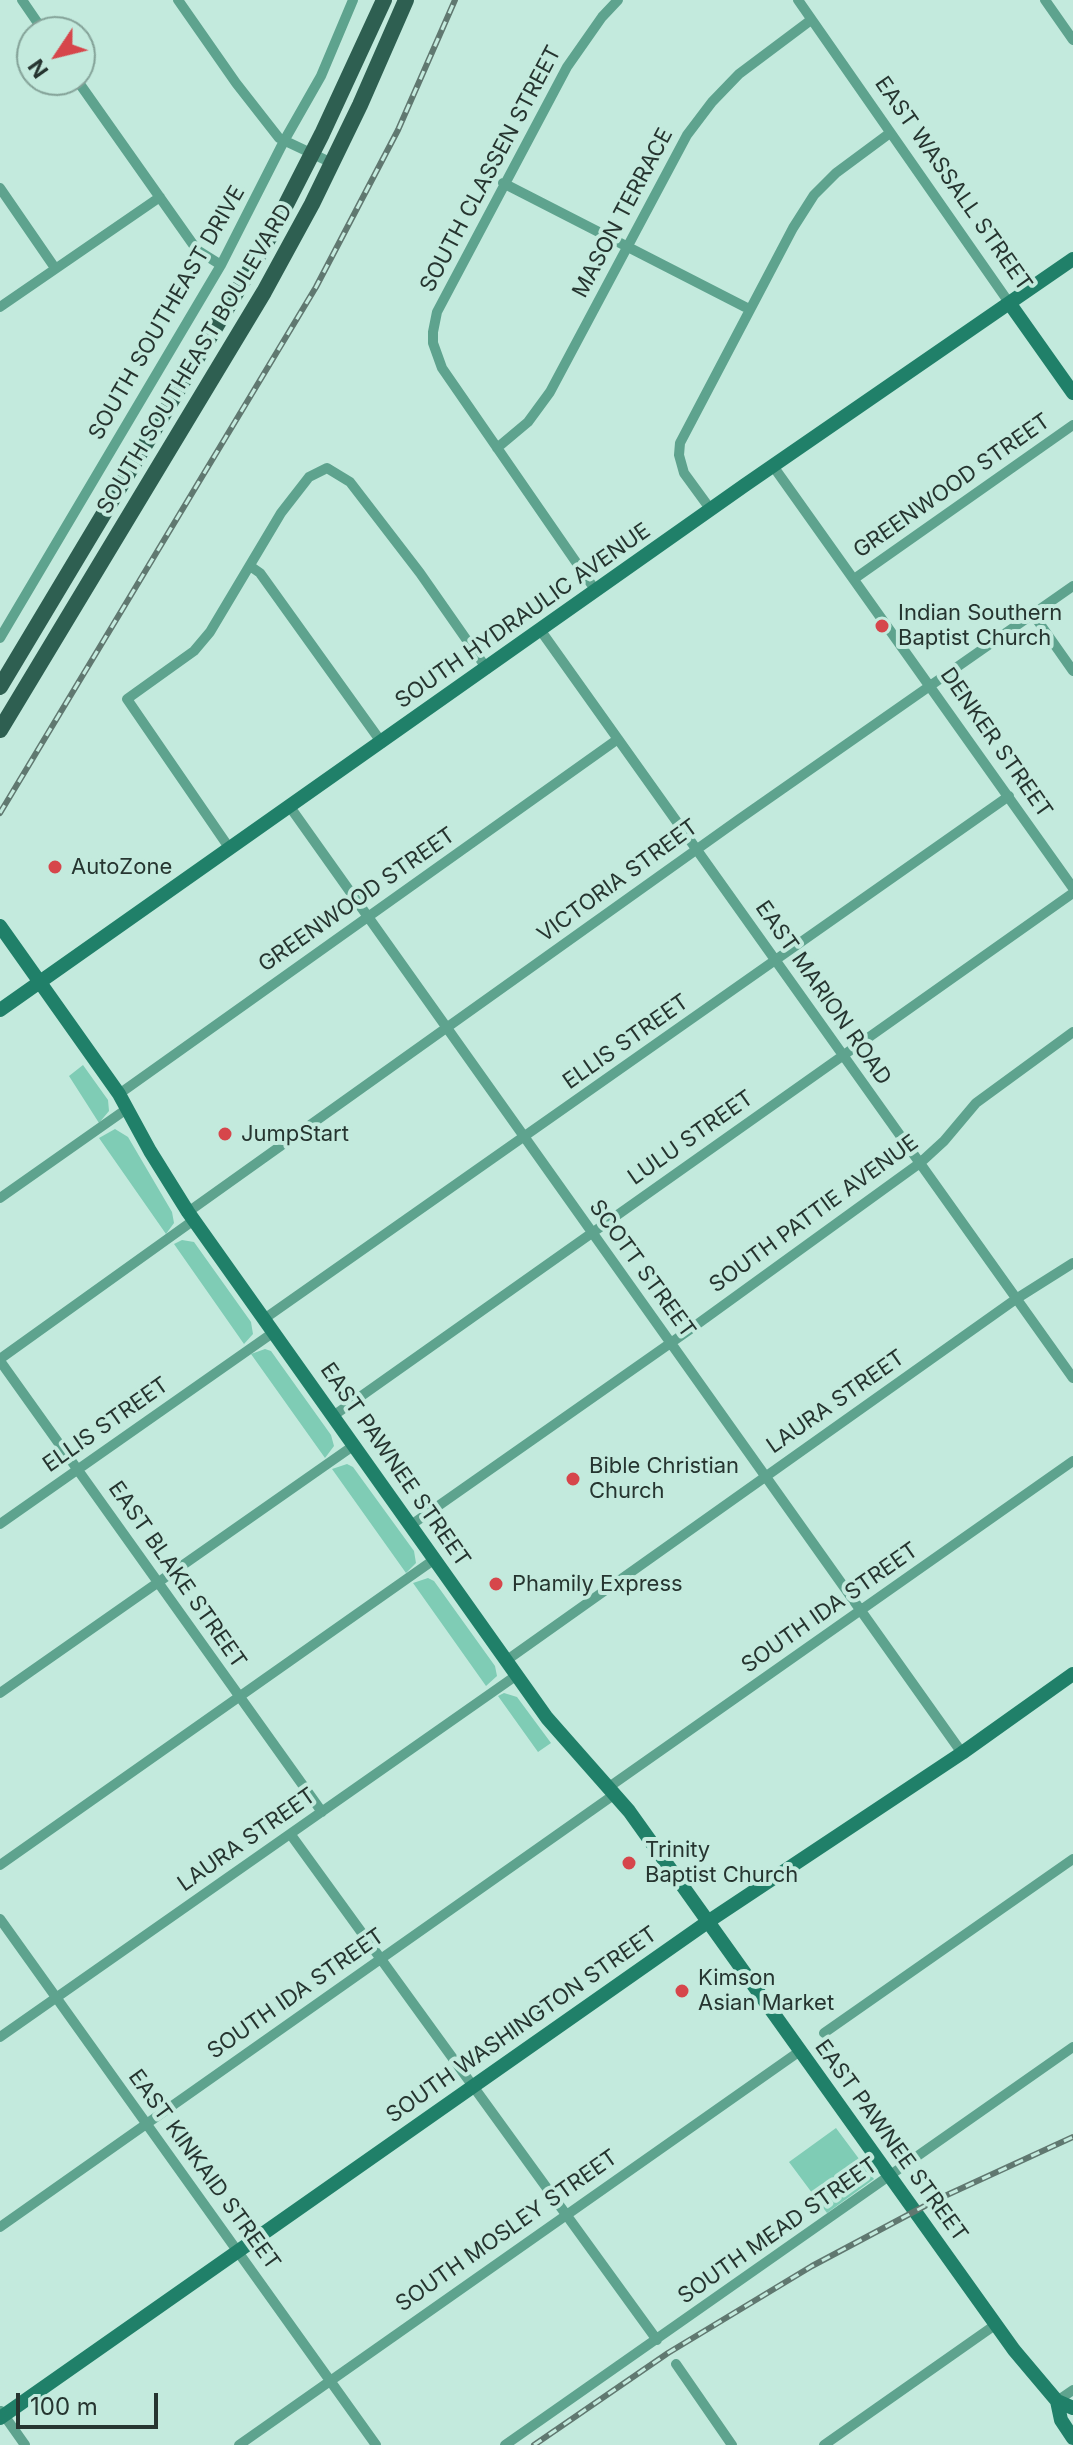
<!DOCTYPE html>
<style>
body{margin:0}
#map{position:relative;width:1073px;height:2445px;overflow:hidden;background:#c3eadd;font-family:Inter,sans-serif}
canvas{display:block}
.north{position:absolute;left:16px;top:16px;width:80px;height:80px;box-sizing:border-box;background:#c3eadd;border:2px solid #84a298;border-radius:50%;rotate:235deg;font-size:22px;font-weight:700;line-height:32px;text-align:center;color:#263530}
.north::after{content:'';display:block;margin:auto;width:28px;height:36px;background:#d6464b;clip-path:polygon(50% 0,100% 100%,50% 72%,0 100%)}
.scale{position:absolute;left:16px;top:2393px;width:142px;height:36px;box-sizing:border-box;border:4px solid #263530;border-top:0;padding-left:10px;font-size:24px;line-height:28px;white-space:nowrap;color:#263530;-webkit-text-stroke:6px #c3eadd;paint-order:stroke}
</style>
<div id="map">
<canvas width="1073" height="2445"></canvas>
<div class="north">N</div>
<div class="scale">100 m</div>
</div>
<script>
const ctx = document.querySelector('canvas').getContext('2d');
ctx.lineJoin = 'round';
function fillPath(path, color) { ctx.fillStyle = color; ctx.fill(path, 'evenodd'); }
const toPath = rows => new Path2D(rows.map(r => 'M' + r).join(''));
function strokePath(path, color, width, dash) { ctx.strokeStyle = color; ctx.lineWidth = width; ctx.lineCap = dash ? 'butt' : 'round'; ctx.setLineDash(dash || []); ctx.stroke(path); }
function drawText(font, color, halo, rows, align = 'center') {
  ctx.font = font + ' Inter,sans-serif'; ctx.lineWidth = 8; ctx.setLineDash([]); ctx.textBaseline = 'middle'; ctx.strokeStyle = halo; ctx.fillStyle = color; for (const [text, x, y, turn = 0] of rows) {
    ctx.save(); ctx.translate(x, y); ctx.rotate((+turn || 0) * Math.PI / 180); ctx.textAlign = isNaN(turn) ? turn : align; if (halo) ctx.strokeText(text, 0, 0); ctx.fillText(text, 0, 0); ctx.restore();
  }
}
const green = toPath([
 [83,1065,108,1100,109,1111,99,1123,69,1076],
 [115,1129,128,1137,172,1212,174,1223,166,1234,99,1138],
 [182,1240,194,1242,251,1322,253,1334,244,1344,174,1244],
 [265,1349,271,1351,331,1435,334,1446,325,1458,251,1354],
 [347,1464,353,1467,414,1551,416,1563,406,1573,332,1469],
 [428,1578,434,1581,495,1666,497,1676,486,1686,413,1583],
 [504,1693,517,1697,551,1743,538,1752,498,1696],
 [836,2128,874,2179,827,2213,789,2162]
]);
const street = toPath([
 [22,0,44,32],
 [178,0,236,83,279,138,332,163],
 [798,0,1010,304],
 [1045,0,1073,40],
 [77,80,197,250,221,265],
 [503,183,749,309],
 [0,188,55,268],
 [0,307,160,197],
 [497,448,528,422,550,392,687,135,712,102,739,74,811,20],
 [773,466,1073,888],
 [711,510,684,473,679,455,680,443,793,228,814,195,836,173,890,133],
 [250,566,260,573,382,743],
 [854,579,1073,425],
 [596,591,442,368,433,343,433,332,437,312,567,67,602,17,618,0],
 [1033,614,1073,671],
 [541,631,1073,1378],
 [0,638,221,265,284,141,321,76,353,0],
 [290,807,962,1753],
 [230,849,127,699,194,651,210,632,281,513,309,477,327,468,350,482,420,573,487,669],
 [119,1094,618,739],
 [0,1198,128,1108],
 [188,1212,738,820,1073,586],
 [264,1319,1009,796],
 [0,1359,194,1220],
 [0,1361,322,1812],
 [333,1416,1073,893],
 [0,1524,274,1332],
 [411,1525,692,1328,920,1163,944,1141,976,1103,1073,1032],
 [507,1660,1016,1299,1073,1263],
 [0,1693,353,1446],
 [609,1787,1073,1461],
 [291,1835,657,2340],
 [0,1865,435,1559],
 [0,1919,376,2445],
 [824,2033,1073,1859],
 [0,2037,517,1675],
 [0,2227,615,1794],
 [676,2364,732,2445],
 [1057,2401,1073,2390],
 [1,2411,25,2445],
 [239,2445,800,2051],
 [505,2445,1073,2047],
 [824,2445,995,2325]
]);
const secondary = toPath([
 [1010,304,1073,393],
 [0,926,119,1094,150,1151,188,1212,547,1718,629,1811,1014,2350,1057,2401,1073,2408],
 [0,1010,745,485,1073,259],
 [1057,2401,1061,2420,1073,2438],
 [0,2418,709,1921,962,1753,1073,1674]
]);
const primary = toPath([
 [0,687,269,238,322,134,384,0],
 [0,730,264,292,312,204,360,105,406,0]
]);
const rail = toPath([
 [0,813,316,287,398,130,455,0],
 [534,2445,668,2353,812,2266,936,2200,1073,2137]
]);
const markers = [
 [882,626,8,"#d6464b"],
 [55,867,8,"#d6464b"],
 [225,1134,8,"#d6464b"],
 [573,1479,8,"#d6464b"],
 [496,1584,8,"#d6464b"],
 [629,1863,8,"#d6464b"],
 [682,1991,8,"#d6464b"]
];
const streetNames = [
 ["SOUTH CLASSEN STREET",491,169,-62],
 ["EAST WASSALL STREET",953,184,55],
 ["MASON TERRACE",623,213,-62],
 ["SOUTH SOUTHEAST DRIVE",167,313,-60],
 ["SOUTH SOUTHEAST BOULEVARD",195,359,-59],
 ["GREENWOOD STREET",952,486,-35],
 ["SOUTH HYDRAULIC AVENUE",523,616,-35],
 ["DENKER STREET",996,743,55],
 ["VICTORIA STREET",618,881,-36],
 ["GREENWOOD STREET",357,900,-35],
 ["EAST MARION ROAD",823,993,55],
 ["ELLIS STREET",626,1042,-35],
 ["LULU STREET",691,1138,-35],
 ["SOUTH PATTIE AVENUE",814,1214,-36],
 ["SCOTT STREET",642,1269,54],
 ["LAURA STREET",836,1402,-35],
 ["ELLIS STREET",106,1425,-35],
 ["EAST PAWNEE STREET",395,1465,55],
 ["EAST BLAKE STREET",177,1575,55],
 ["SOUTH IDA STREET",830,1608,-35],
 ["LAURA STREET",247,1840,-35],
 ["SOUTH IDA STREET",296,1994,-35],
 ["SOUTH WASHINGTON STREET",522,2025,-35],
 ["EAST PAWNEE STREET",891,2141,54],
 ["EAST KINKAID STREET",204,2170,54],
 ["SOUTH MOSLEY STREET",507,2231,-35],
 ["SOUTH MEAD STREET",778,2231,-35]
];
const poiNames = [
 ["Indian Southern",898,613],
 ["Baptist Church",898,638],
 ["AutoZone",71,867],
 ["JumpStart",241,1134],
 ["Bible Christian",589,1466],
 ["Church",589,1491],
 ["Phamily Express",512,1584],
 ["Trinity",645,1850],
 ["Baptist Church",645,1875],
 ["Kimson",698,1978],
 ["Asian Market",698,2003]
];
fillPath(green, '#7fccb5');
strokePath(street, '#5ea38e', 10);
strokePath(secondary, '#208069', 14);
strokePath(primary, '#2e5f51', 16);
strokePath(rail, '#607870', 6);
strokePath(rail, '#c3eadd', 3, [9]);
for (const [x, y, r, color] of markers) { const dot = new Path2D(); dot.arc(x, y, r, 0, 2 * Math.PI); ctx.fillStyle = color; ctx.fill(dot); strokePath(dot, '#c3eadd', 3); }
drawText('22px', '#263530', '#c3eadd', streetNames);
drawText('22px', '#263530', '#c3eadd', poiNames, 'left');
</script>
